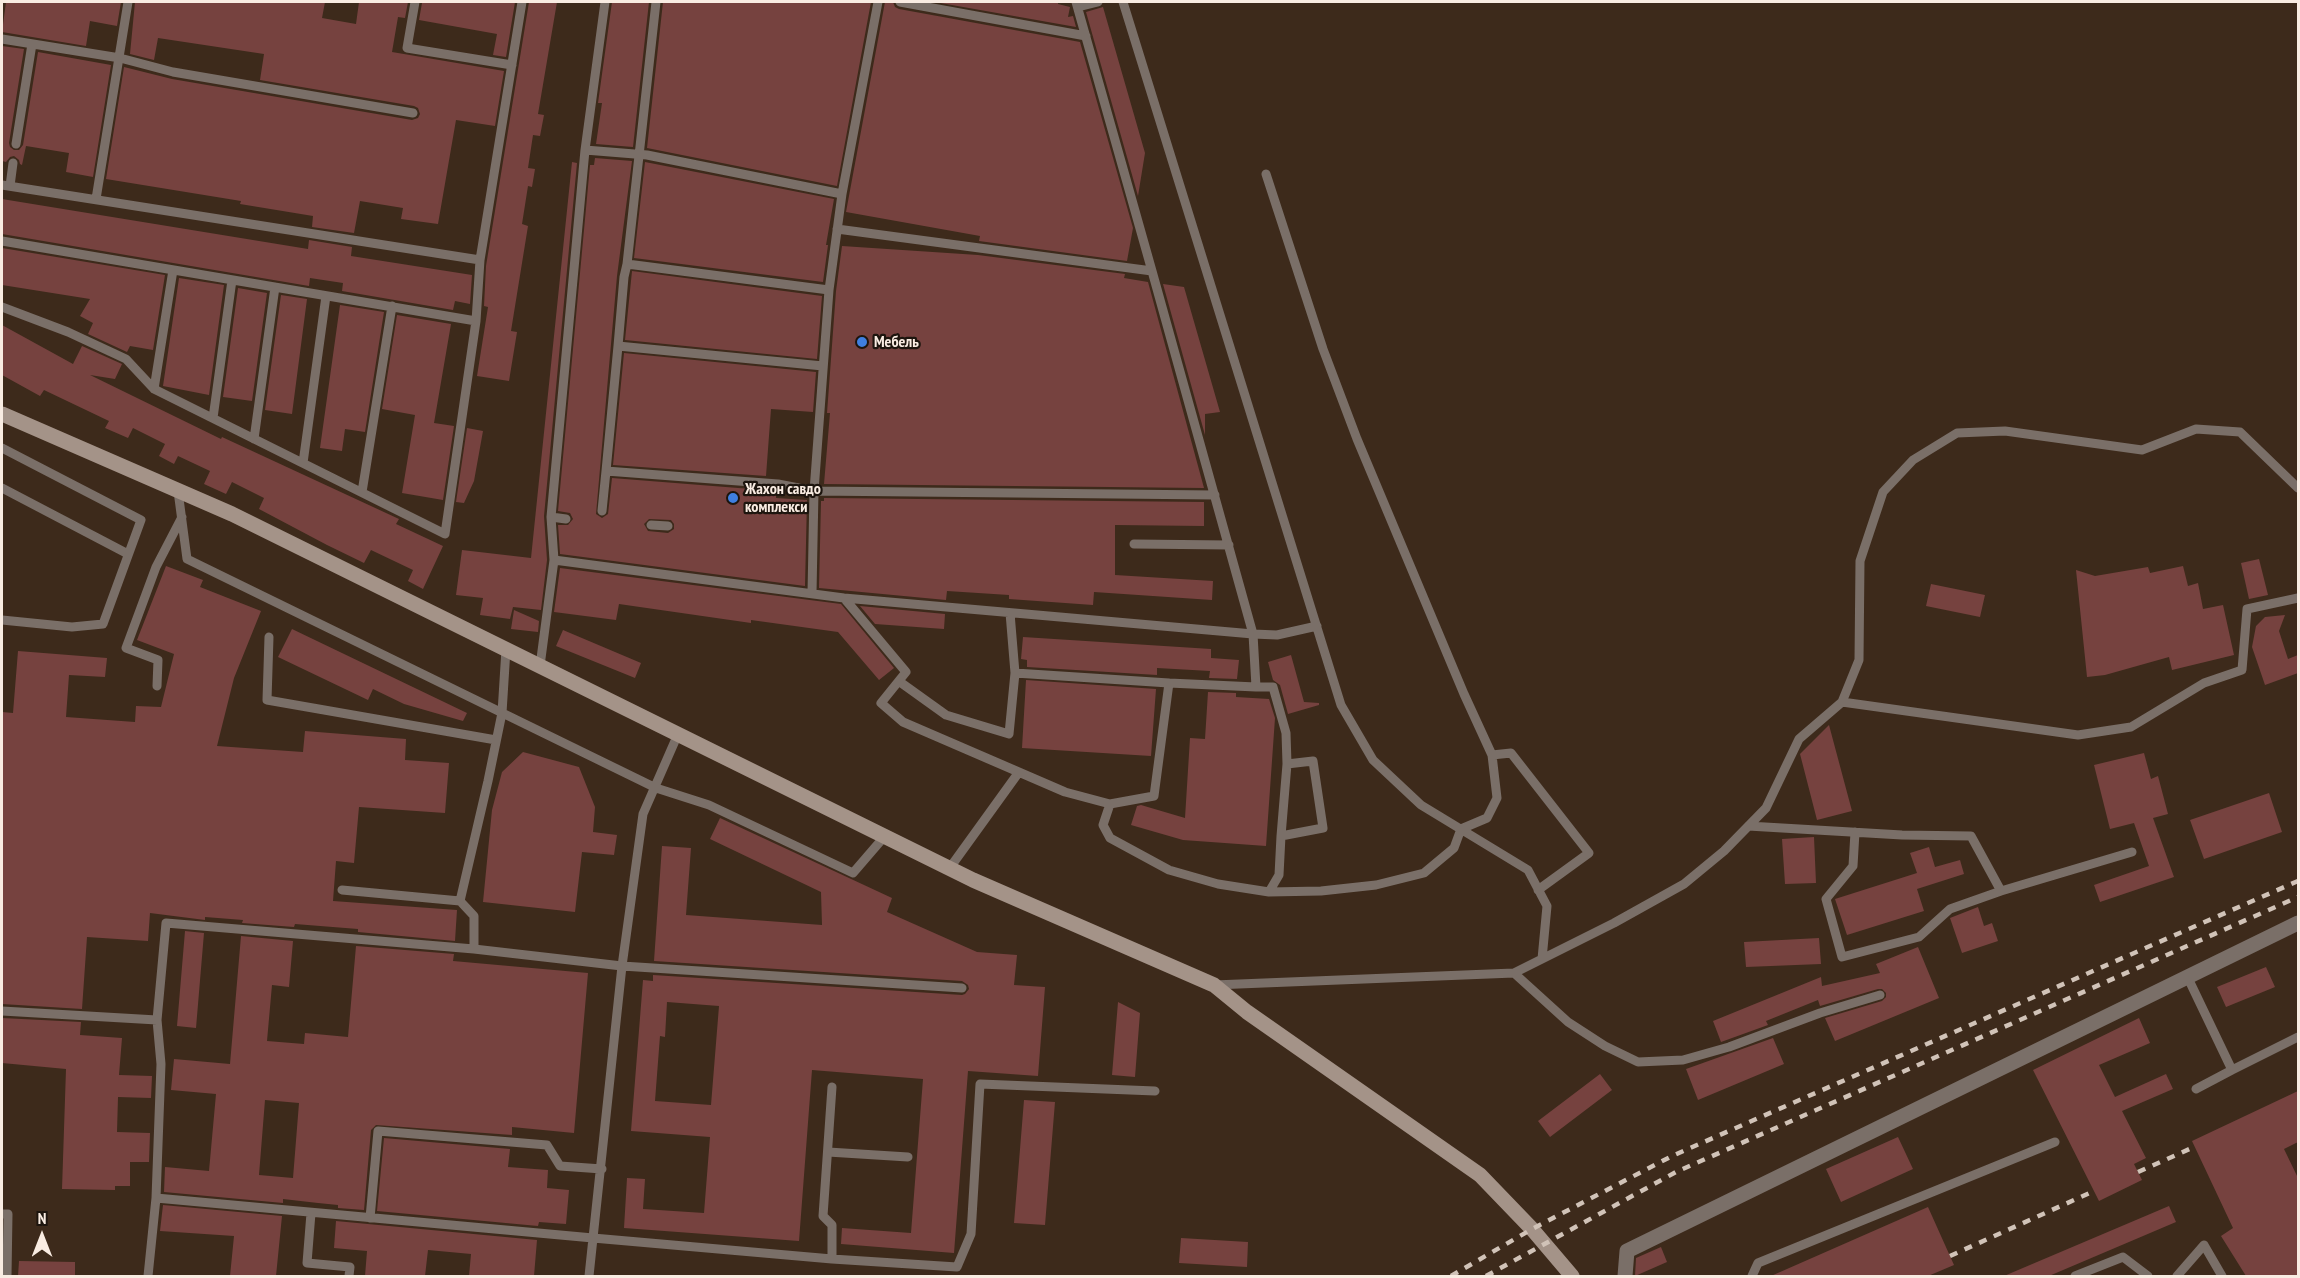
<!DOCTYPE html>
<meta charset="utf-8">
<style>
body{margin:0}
#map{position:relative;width:2300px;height:1278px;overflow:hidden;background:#3d2a1b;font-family:"PT Sans Narrow",sans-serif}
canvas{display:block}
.frame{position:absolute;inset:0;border:3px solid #f9ece2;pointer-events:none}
.north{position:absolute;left:12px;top:1206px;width:60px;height:60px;-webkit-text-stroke:4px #1d150e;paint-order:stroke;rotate:0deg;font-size:16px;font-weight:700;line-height:24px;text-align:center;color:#f9ece2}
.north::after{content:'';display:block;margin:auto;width:21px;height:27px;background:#f9ece2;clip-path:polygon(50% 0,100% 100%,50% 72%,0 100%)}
</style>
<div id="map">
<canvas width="2300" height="1278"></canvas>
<div class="frame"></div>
<div class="north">N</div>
</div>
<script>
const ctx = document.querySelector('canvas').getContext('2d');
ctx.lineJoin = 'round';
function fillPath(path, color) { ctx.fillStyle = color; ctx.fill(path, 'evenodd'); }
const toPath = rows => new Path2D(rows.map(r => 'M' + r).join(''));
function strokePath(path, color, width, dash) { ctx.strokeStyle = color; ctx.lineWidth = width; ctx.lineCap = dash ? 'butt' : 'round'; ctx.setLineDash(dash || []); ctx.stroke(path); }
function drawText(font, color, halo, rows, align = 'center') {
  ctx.font = font + ' "PT Sans Narrow",sans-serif'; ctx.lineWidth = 4.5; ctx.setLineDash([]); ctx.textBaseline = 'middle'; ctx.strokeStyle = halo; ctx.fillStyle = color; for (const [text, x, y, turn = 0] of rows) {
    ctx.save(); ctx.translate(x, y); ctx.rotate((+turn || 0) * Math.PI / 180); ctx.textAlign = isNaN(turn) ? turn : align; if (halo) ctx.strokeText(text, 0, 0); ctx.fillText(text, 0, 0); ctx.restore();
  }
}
const building = toPath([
 [6,2,121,2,117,26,90,21,86,46,2,32],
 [135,2,325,2,322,18,356,24,359,2,408,2,405,18,398,17,392,52,504,71,495,126,456,120,438,224,401,219,403,208,360,201,354,233,312,227,313,216,240,204,241,201,106,179,124,67,172,79,412,120,418,118,420,114,418,108,414,106,260,80,264,54,158,38,154,60,130,54],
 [529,2,557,2,538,114,544,115,540,136,533,135,528,168,535,169,532,187,528,186,522,224,528,226,511,331,517,332,509,381,477,376,488,307,484,306,486,266],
 [612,2,649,2,633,147,596,144,602,103,598,103],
 [663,2,871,2,837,186,647,148],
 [885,2,893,2,895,7,899,9,1080,42,1133,228,1127,261,979,241,980,236,846,212],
 [935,2,1058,2,1058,4,1070,7,1068,17,1073,16,1076,27],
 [422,3,515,2,506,57,493,55,497,34,419,20],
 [1103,7,1145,153,1138,196,1086,12],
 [2,46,24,49,9,143,10,147,14,150,19,150,23,145,38,52,111,65,93,177,66,172,69,153,26,146,22,165,20,164,19,160,14,156,10,157,6,162,2,161],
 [595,158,632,161,617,276,596,514,602,518,608,514,612,478,776,491,776,498,807,500,805,586,560,554,558,525,568,525,573,519,570,513,558,511,590,165,594,165],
 [649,519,671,520,674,524,674,529,668,533,648,531,644,524],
 [572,162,577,163,544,516,547,560,541,610,513,607,510,619,480,615,483,598,456,595,462,550,531,558],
 [645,162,834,199,826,245,828,245,823,282,634,258],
 [2,199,308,249,309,240,352,247,351,256,472,275,470,304,455,301,453,310,342,291,343,283,310,278,309,286,2,234],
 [842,246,978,255,1125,274,1124,278,1148,282,1204,488,824,484,830,413,827,413,836,291],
 [2,248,165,275,153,350,130,346,127,352,88,334,93,323,80,316,90,299,2,285],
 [632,271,822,296,817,359,625,340],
 [179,278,224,285,209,395,163,386],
 [1163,284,1184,287,1220,412,1205,414,1205,435],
 [238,288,267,293,252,401,223,397],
 [281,295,307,299,292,414,265,410],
 [340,305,384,312,365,432,345,429,342,451,320,448],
 [397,315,451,324,434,423,454,426,443,500,402,493,415,415,382,409],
 [2,325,73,364,82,346,122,364,115,379,90,375,221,439,222,437,399,519,396,524,443,546,423,589,408,581,413,570,371,550,364,563,327,545,259,509,264,498,232,482,226,494,204,484,210,471,178,456,174,464,159,456,165,444,133,428,128,438,105,428,109,421,44,390,40,396,2,375],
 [624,353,816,372,813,412,771,409,766,476,613,465],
 [467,428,483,431,474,481,464,503,456,502],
 [824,498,1204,502,1204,526,1115,525,1115,575,1213,581,1212,600,1094,592,1093,605,1009,599,1009,595,947,591,946,600,819,588,821,501,824,501],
 [2259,559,2268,595,2249,599,2241,563],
 [166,566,203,580,200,587,261,611,234,678,217,746,303,752,305,731,406,739,405,760,449,763,445,813,359,807,354,863,336,861,333,901,457,910,455,941,358,932,358,929,295,924,294,927,242,923,243,920,205,917,205,920,150,913,148,941,87,937,82,1009,2,1004,2,712,13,713,18,651,107,658,105,677,69,675,66,717,135,722,136,706,161,707,174,654,137,640],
 [2183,566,2188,586,2198,583,2203,609,2223,605,2234,655,2172,670,2169,657,2105,675,2087,677,2076,570,2095,576,2148,567,2150,573],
 [560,568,841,604,894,668,879,680,838,632,751,620,751,623,619,604,616,620,554,612],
 [1931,584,1985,595,1980,617,1926,606],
 [860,606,945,614,944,629,875,624],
 [514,610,539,621,538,632,511,629],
 [2285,615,2279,631,2288,659,2298,655,2298,673,2265,685,2252,647,2256,626,2265,617],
 [292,629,467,713,463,721,404,704,373,689,368,700,278,657],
 [563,630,641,663,635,678,556,646],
 [1023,637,1211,649,1211,658,1239,660,1237,679,1209,678,1210,671,1157,668,1157,675,1027,667,1027,660,1021,659],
 [1291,655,1304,702,1319,703,1319,705,1288,714,1280,685,1273,680,1268,662],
 [1026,680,1156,689,1151,756,1022,748],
 [1208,692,1236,693,1236,697,1269,699,1275,718,1266,846,1183,840,1131,825,1137,806,1141,805,1185,818,1190,738,1205,739],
 [1829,725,1852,811,1817,820,1800,754],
 [523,752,579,767,595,807,593,832,617,835,614,855,582,852,575,912,483,902,492,810,502,772],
 [2144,753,2151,779,2158,776,2168,814,2153,818,2174,877,2100,902,2094,885,2149,866,2134,823,2110,829,2094,765],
 [2269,793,2282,832,2204,859,2190,820],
 [720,818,892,898,887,912,977,952,1017,955,1014,985,1045,987,1038,1076,968,1071,954,1253,841,1244,842,1228,911,1233,923,1079,812,1070,799,1241,624,1228,627,1178,645,1179,643,1209,704,1213,710,1137,631,1131,643,980,653,981,653,975,962,995,965,994,969,989,968,985,962,981,654,961,662,846,691,848,686,915,822,925,821,892,710,839],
 [667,1002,719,1006,711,1105,655,1101,660,1036,665,1037],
 [1814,837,1816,883,1785,884,1782,839],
 [1929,847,1935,867,1960,860,1964,874,1917,889,1924,911,1847,935,1835,899,1917,873,1910,853],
 [1978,907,1984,926,1992,923,1998,941,1962,953,1950,918],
 [185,931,204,933,196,1028,177,1026],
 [241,936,293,941,289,987,272,985,267,1041,304,1044,305,1033,348,1037,356,946,454,954,453,961,588,973,574,1133,512,1127,512,1135,376,1125,371,1130,364,1210,338,1208,338,1205,318,1203,283,1199,283,1203,164,1192,165,1167,209,1171,216,1094,171,1090,174,1059,230,1064],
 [265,1100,299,1103,293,1178,259,1175],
 [1819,938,1821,964,1746,967,1744,942],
 [1918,947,1939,998,1835,1041,1825,1018,1882,1001,1886,997,1886,993,1882,989,1878,989,1820,1006,1818,1000,1766,1021,1768,1025,1721,1042,1713,1021,1821,977,1822,986,1880,973,1876,964],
 [2266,967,2275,987,2226,1007,2217,987],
 [1118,1002,1140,1013,1135,1077,1112,1075],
 [2,1018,81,1022,80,1035,122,1038,119,1075,152,1076,151,1098,118,1097,117,1132,150,1133,149,1162,130,1162,130,1186,115,1186,115,1190,62,1189,66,1069,2,1063],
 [2139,1018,2150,1043,2099,1065,2115,1097,2166,1074,2173,1089,2122,1111,2146,1158,2134,1164,2142,1180,2099,1201,2033,1070],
 [1773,1038,1784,1064,1698,1100,1686,1069],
 [1600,1074,1612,1090,1550,1137,1538,1121],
 [2298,1091,2298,1142,2284,1149,2298,1178,2298,1276,2246,1276,2221,1236,2233,1228,2192,1141],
 [1024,1100,1055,1102,1045,1225,1014,1223],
 [1898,1137,1913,1169,1841,1202,1826,1169],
 [384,1138,510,1149,508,1167,548,1170,547,1188,569,1190,566,1224,539,1222,538,1226,377,1211],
 [163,1205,282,1216,276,1276,230,1276,234,1236,160,1231],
 [2169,1206,2176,1222,2049,1276,2004,1276],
 [1928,1207,1954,1265,1928,1276,1771,1276],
 [336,1221,537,1240,534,1276,469,1276,471,1254,428,1250,425,1276,365,1276,367,1251,334,1248],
 [1181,1238,1248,1242,1247,1267,1179,1263],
 [1661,1247,1667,1262,1635,1276,1636,1258],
 [19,1261,75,1262,75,1276,18,1276]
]);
const service = toPath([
 [415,2,407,48,512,65],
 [656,2,627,264,829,290],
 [900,2,1086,36],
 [1076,2,1152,271],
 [1123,2,1341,705,1373,760,1421,805,1528,870,1547,906,1542,959,1514,973,1214,985],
 [1078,7,1098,2],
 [2,39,120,58,173,72,413,113],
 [16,144,32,44],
 [585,150,647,155,842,194],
 [2,185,480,260],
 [10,186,13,163],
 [96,199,128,2],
 [2,241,476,321],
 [2,307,68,332,126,359,154,389,445,534,476,321,480,260,522,2],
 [618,346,624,277,627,264],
 [823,366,618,346,606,471,778,484,814,491,1215,495],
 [154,389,173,270],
 [213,418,232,280],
 [254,439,275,287],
 [2,448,141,520,103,624,72,627,2,620],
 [303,463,326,296],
 [2,488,128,554],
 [178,491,187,559,656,788,709,805,853,873,884,837],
 [362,492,392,306],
 [602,511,606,471],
 [551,517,566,519],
 [651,525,668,526],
 [1134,544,1229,545],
 [554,560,844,598,1253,634,1152,271,837,229],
 [812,593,814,491,829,290,842,194,878,2],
 [844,598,906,672,881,703,903,722,1065,792,1110,804,1154,796,1169,683,1256,687,1253,634,1277,635,1317,626],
 [1010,613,1015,673],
 [269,637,267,700,496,740],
 [540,666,554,560,551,517,585,150,605,2],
 [900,682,946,715,1009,734,1015,673,1169,683],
 [157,686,158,660,126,648,156,567,182,517],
 [1256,687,1273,687,1286,733,1287,764],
 [1842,702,1859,660,1860,561,1883,492,1913,460,1957,433,2005,431,2142,450,2196,429,2240,432,2298,488],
 [1492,755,1511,753,1589,853,1538,890],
 [1110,804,1103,825,1110,838,1169,870,1218,884,1269,892,1321,891,1376,885,1424,873,1454,848,1461,829,1487,818,1497,798,1492,755,1464,694,1357,439,1323,349,1266,174],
 [1748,826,1902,835,1971,836,2001,891,2132,852],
 [1855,832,1853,866,1826,899,1842,957,1919,937,1950,909,2001,891],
 [949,869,1019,772],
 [342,890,460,901,488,781,502,713,506,649],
 [1269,892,1279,875,1281,836,1287,764,1313,761,1323,828,1281,836],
 [460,901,474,916,474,949],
 [1542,959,1614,923,1684,884,1724,851,1766,808,1799,739,1842,702,2078,735,2131,727,2204,683,2242,670,2247,609,2298,598],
 [1514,973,1568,1022,1605,1046,1638,1062,1683,1060,1729,1047,1820,1013,1880,995],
 [2187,976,2232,1070,2298,1037],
 [2,1011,157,1020],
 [2196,1089,2232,1070],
 [828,1152,908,1157],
 [156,1198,593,1238,622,966,643,814,678,734],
 [311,1213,307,1263,350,1267,349,1276],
 [2,1214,8,1214,7,1276],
 [370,1218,378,1131,547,1145,560,1166,602,1169],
 [832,1259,832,1225,823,1216,832,1087],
 [148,1276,156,1198,161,1064,157,1020,166,923,474,949,622,966,962,988],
 [589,1276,593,1238,832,1259,957,1267,971,1234,980,1084,1155,1091],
 [1752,1276,1758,1263,2055,1142],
 [2075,1276,2123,1257,2148,1276],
 [2177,1276,2204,1245,2222,1276]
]);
const minor = toPath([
 [1625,1276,1627,1251,2298,923]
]);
const secondary = toPath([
 [2,414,232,514,973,880,1214,985,1247,1012,1480,1175,1532,1229,1572,1276]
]);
const rail = toPath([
 [2138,1172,2194,1147],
 [1950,1256,2094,1191],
 [1451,1276,1532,1229,1672,1156,2298,881],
 [1486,1276,1676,1172,2298,897]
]);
const markers = [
 [862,342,6,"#3f7fe0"],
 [733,498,6,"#3f7fe0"]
];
const poiNames = [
 ["Мебель",874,342],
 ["Жахон савдо",745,489],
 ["комплекси",745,507]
];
fillPath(building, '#76423f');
strokePath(service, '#7a6f68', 9);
strokePath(minor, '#7a6f68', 15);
strokePath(secondary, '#a49388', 15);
strokePath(rail, '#d1c3b8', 4.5, [8, 8]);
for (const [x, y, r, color] of markers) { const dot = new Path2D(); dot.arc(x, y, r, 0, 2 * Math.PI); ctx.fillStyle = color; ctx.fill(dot); strokePath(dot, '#1d150e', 2); }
drawText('bold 16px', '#f9ece2', '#1d150e', poiNames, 'left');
</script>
